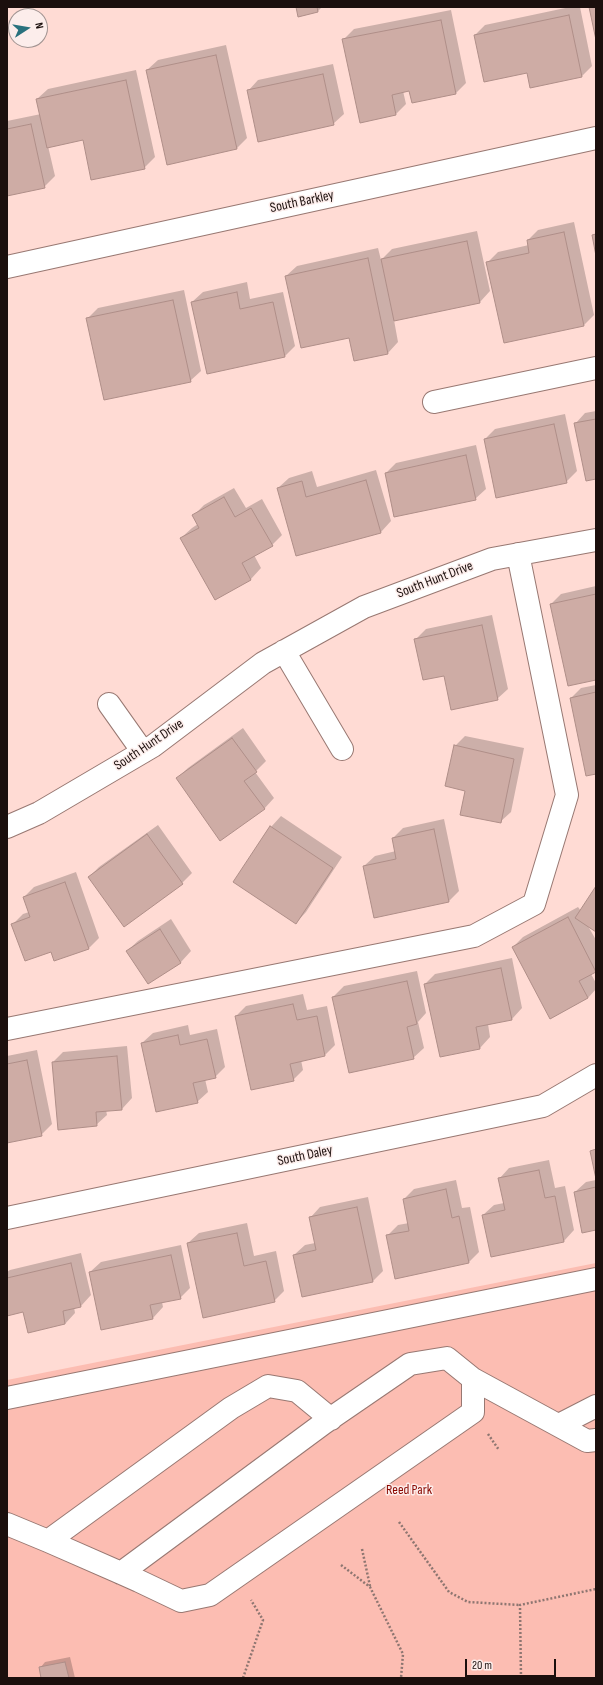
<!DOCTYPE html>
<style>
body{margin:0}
#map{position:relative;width:603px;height:1685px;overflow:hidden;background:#ffdbd4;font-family:"Sofia Sans Condensed",sans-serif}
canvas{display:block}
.frame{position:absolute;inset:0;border:8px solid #1b0f0d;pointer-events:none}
.north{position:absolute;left:8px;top:8px;width:40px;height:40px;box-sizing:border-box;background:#fcedeb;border:1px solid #a29492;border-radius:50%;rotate:78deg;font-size:11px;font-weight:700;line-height:16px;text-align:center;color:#1b0f0d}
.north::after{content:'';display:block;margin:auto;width:14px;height:18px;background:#29717d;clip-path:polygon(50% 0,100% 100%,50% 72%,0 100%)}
.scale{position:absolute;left:465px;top:1659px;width:91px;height:18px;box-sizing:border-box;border:2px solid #1b0f0d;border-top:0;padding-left:5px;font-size:12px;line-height:14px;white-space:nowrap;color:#1b0f0d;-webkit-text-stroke:3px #fcedeb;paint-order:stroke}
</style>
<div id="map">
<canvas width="603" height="1685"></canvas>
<div class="frame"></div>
<div class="north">N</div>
<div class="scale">20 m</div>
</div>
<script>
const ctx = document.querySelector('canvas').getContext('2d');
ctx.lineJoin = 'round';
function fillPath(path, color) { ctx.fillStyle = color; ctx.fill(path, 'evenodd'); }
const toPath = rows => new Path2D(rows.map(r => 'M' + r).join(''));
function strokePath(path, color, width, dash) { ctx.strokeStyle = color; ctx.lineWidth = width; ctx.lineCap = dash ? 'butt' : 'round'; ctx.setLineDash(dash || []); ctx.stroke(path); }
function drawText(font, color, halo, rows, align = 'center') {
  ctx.font = font + ' "Sofia Sans Condensed",sans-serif'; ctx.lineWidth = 3; ctx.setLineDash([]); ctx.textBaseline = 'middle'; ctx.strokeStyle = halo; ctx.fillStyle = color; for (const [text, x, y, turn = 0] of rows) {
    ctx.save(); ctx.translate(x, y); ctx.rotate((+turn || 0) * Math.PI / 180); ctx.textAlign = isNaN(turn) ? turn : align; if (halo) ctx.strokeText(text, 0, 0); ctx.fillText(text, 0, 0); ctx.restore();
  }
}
const green = toPath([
 [596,1263,596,1678,7,1678,7,1380]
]);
const shadow = toPath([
 [297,7,322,7,317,12],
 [570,7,580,7,592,66,582,76,528,71,475,35,485,25],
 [451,10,466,83,456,93,410,90,403,91,406,104,396,114,343,40,354,29],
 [226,45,247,138,236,149,147,70,158,60],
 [333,64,344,114,333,124,248,91,258,80],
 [136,70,155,157,144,168,84,139,48,146,55,176,44,187,7,195,7,121,41,114,37,99,48,89],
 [574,222,594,315,584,325,488,262,498,252,529,245,528,240,538,230],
 [477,231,490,291,480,302,394,320,398,342,388,353,355,360,350,336,286,276,297,266,378,248,381,260,392,249],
 [247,282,250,299,283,292,295,346,285,356,192,302,203,292],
 [184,290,201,371,190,381,88,318,98,308],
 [596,411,596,478,575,424,585,413],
 [565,414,577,471,566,482,485,439,495,429],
 [476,445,486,489,475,499,386,473,396,463],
 [376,470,391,521,381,532,278,488,289,478,312,471,317,487],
 [234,488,246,508,262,499,282,535,272,545,254,555,261,568,251,579,215,599,181,538,192,528,198,524,194,515,204,505],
 [596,586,596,679,551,604,561,594],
 [492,615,508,689,497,699,445,675,415,640,426,629],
 [596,685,596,773,571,698,581,688],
 [243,728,266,761,255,772,274,798,264,809,177,778,188,768],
 [465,736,524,748,511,812,500,822,467,790,455,746],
 [281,816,342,857,306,912,296,923,271,827],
 [444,819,459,891,449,901,364,866,375,856,396,851,393,838,403,828],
 [158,825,192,873,182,883,89,877,99,867],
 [76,872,99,938,89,948,52,950,12,925,23,914,29,912,24,897,34,887],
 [596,888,596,931,588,926,596,940,596,971,591,974,596,983,596,989,588,998,551,1018,513,947,523,937,578,907,581,911],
 [171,919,191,951,181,962,148,983,127,951,138,941],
 [512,958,522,1008,512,1019,488,1024,490,1037,480,1048,440,1056,425,984,435,974],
 [417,971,426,1013,418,1022,424,1048,413,1058,333,997,344,986],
 [303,994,307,1010,327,1006,335,1045,325,1055,301,1060,303,1070,293,1080,236,1016,246,1006],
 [188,1025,190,1035,217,1029,225,1067,215,1077,205,1079,208,1092,197,1102,142,1043,153,1033],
 [127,1046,132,1098,122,1109,106,1110,107,1115,96,1125,53,1062,63,1052],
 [37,1050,52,1124,41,1135,7,1142,7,1056],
 [549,1160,555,1188,565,1186,574,1230,564,1241,492,1256,483,1215,494,1205,504,1203,499,1179,509,1168],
 [456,1180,462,1208,470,1207,479,1252,469,1262,396,1278,387,1236,398,1225,409,1223,404,1199,414,1189],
 [596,1180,596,1229,575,1192,586,1182],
 [368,1197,383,1271,373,1281,303,1296,294,1255,305,1245,315,1243,310,1218,320,1207],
 [247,1223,254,1256,276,1251,284,1291,274,1301,188,1243,199,1233],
 [181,1245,190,1288,180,1298,162,1302,163,1307,153,1318,102,1328,90,1272,101,1262],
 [81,1253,91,1295,81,1306,74,1307,75,1313,65,1324,24,1311,7,1312,7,1272,10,1270],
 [70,1657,75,1678,42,1678,40,1668,45,1662]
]);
const building = toPath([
 [296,7,317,7,318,12,298,17,296,7],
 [589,7,596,7,596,40,589,7],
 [569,15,582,77,530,88,527,73,484,82,474,35,569,15],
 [441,20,456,94,412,103,409,91,392,95,396,115,360,123,342,39,441,20],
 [216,55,237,149,167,165,146,70,216,55],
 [323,74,334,125,258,142,247,90,323,74],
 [126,80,145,169,91,180,83,140,47,148,36,99,126,80],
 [31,124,45,188,7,196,7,129,31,124],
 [564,232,584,326,504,343,486,262,529,253,527,240,564,232],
 [596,234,596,256,592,235,596,234],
 [467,241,480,303,394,321,381,259,467,241],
 [368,258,388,354,354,361,349,338,301,348,285,276,368,258],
 [237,292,240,309,273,302,285,357,207,374,191,302,237,292],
 [173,300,191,382,104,400,86,318,173,300],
 [596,419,596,479,586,481,574,423,596,419],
 [554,424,567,483,496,498,484,439,554,424],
 [466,455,476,500,394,517,385,473,466,455],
 [366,480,381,533,296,556,277,488,302,481,306,497,366,480],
 [224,497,235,517,251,508,273,546,242,563,251,580,215,600,180,538,199,528,192,515,224,497],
 [596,594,596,680,568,686,550,604,596,594],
 [482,625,498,700,451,710,444,676,423,680,414,639,482,625],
 [596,692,596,774,586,776,570,698,596,692],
 [232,738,257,772,244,781,265,809,220,841,176,778,232,738],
 [454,745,514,759,501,823,460,815,465,791,445,786,454,745],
 [270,826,333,868,296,924,233,882,270,826],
 [434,829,449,902,374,918,363,866,396,859,392,838,434,829],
 [147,834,183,884,124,927,88,877,147,834],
 [65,882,89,949,54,961,51,952,25,961,11,924,30,917,23,897,65,882],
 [596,886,596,932,575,918,596,886],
 [568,917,596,972,579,981,588,998,550,1019,512,947,568,917],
 [160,929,181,963,148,984,126,951,160,929],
 [501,968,512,1020,476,1027,480,1049,440,1057,424,984,501,968],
 [407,981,417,1024,407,1027,414,1059,349,1073,332,997,407,981],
 [293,1004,297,1020,317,1016,325,1056,290,1064,294,1081,251,1090,235,1016,293,1004],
 [178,1035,180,1045,207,1039,216,1078,193,1083,198,1103,156,1112,141,1043,178,1035],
 [117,1056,122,1110,96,1112,97,1126,58,1130,52,1062,117,1056],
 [27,1060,42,1136,7,1143,7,1064,27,1060],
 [596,1149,596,1179,590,1151,596,1149],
 [539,1170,545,1198,555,1196,564,1242,491,1257,482,1215,505,1210,498,1178,539,1170],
 [596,1187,596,1230,582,1233,574,1192,596,1187],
 [446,1189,452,1218,459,1216,469,1263,395,1279,386,1235,409,1231,403,1199,446,1189],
 [357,1207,373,1282,302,1297,293,1255,316,1250,309,1217,357,1207],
 [237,1233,244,1266,266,1261,275,1302,203,1318,187,1243,237,1233],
 [171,1255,181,1299,150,1305,153,1319,101,1330,89,1272,171,1255],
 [71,1263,81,1307,63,1311,65,1324,28,1333,23,1312,7,1316,7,1278,71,1263],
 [65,1662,69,1678,41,1678,39,1667,65,1662]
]);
const path = toPath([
 [488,1434,499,1450],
 [399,1522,449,1592,468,1602,520,1605],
 [362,1549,370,1586],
 [341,1565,370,1587,403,1654,401,1678],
 [243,1678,263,1620,251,1600],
 [521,1678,520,1605,596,1589]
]);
const minor = toPath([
 [7,267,596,138],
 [434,402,596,368],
 [284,651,342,749],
 [109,704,143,752],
 [7,827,39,813,153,746,263,663,364,607,492,559,596,540],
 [7,1029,474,936,534,904,567,795,518,554],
 [7,1218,543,1106,596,1075],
 [473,1379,587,1441,596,1440],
 [7,1398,596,1279],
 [559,1425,596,1406],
 [7,1524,48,1541,121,1573,139,1581,181,1601,210,1595,473,1412,473,1379,447,1358,410,1364,324,1423,121,1573],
 [48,1541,231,1408,268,1386,297,1391,331,1419]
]);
const streetNames = [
 ["South Barkley",302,202,-12],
 ["South Hunt Drive",435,580,-21],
 ["South Hunt Drive",149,745,-34],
 ["South Daley",305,1156,-12]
];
const parkNames = [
 ["Reed Park",409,1490]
];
fillPath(green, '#fcbdb2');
fillPath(shadow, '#0003');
fillPath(building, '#ceaca5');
strokePath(building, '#af8e88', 1);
strokePath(minor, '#987872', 24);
strokePath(path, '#8e7671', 2.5, [2, 2]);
strokePath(minor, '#fff', 22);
drawText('14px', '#1b0f0d', '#fcedeb', streetNames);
drawText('14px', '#890800', '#fcedeb', parkNames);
</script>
